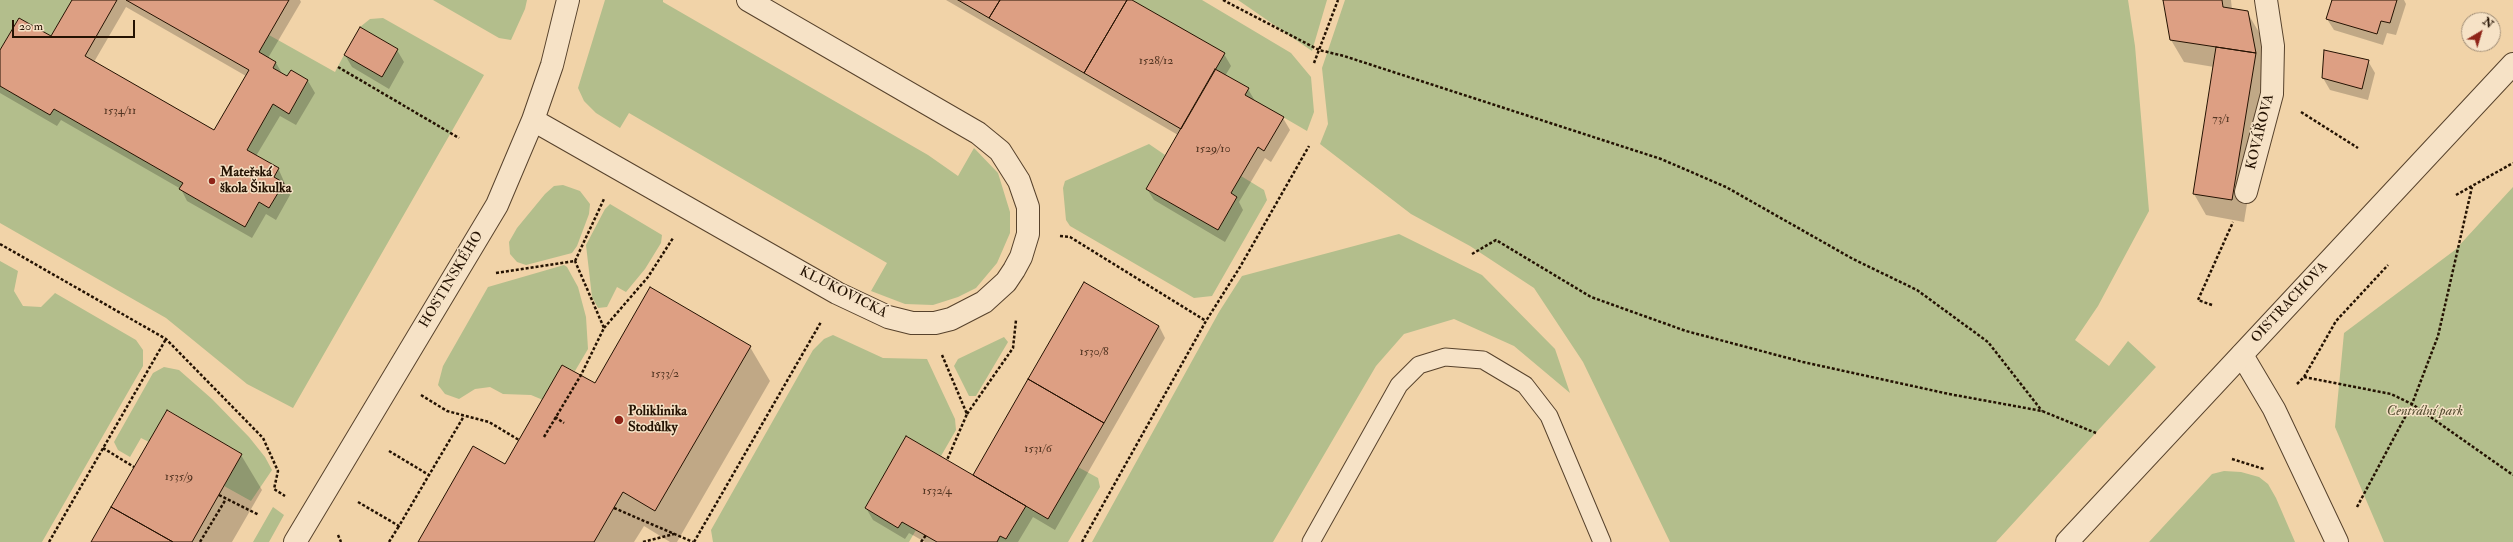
<!DOCTYPE html>
<meta charset="utf-8">
<style>
body{margin:0}
#map{position:relative;width:2513px;height:542px;overflow:hidden;background:#f1d3a8;font-family:"IM FELL Double Pica",serif}
canvas{display:block}
.north{position:absolute;left:2461px;top:12px;width:40px;height:40px;box-sizing:border-box;background:#f6e2c6;border:1px solid #a28f78;border-radius:50%;rotate:38deg;font-size:11px;font-weight:700;line-height:16px;text-align:center;color:#241202}
.north::after{content:'';display:block;margin:auto;width:14px;height:18px;background:#8f2418;clip-path:polygon(50% 0,100% 100%,50% 72%,0 100%)}
.scale{position:absolute;left:12px;top:20px;width:123px;height:18px;box-sizing:border-box;border:2px solid #241202;border-top:0;padding-left:5px;font-size:12px;line-height:14px;white-space:nowrap;color:#241202;-webkit-text-stroke:3px #f6e2c6;paint-order:stroke}
</style>
<div id="map">
<canvas width="2513" height="542"></canvas>
<div class="north">N</div>
<div class="scale">20 m</div>
</div>
<script>
const ctx = document.querySelector('canvas').getContext('2d');
ctx.lineJoin = 'round';
function fillPath(path, color) { ctx.fillStyle = color; ctx.fill(path, 'evenodd'); }
const toPath = rows => new Path2D(rows.map(r => 'M' + r).join(''));
function strokePath(path, color, width, dash) { ctx.strokeStyle = color; ctx.lineWidth = width; ctx.lineCap = dash ? 'butt' : 'round'; ctx.setLineDash(dash || []); ctx.stroke(path); }
function drawText(font, color, halo, rows, align = 'center') {
  ctx.font = font + ' "IM FELL Double Pica",serif'; ctx.lineWidth = 3; ctx.setLineDash([]); ctx.textBaseline = 'middle'; ctx.strokeStyle = halo; ctx.fillStyle = color; for (const [text, x, y, turn = 0] of rows) {
    ctx.save(); ctx.translate(x, y); ctx.rotate((+turn || 0) * Math.PI / 180); ctx.textAlign = isNaN(turn) ? turn : align; if (halo) ctx.strokeText(text, 0, 0); ctx.fillText(text, 0, 0); ctx.restore();
  }
}
const green = toPath([
 [0,0,72,0,51,36,19,18,0,50],
 [433,0,527,0,525,9,511,40,499,38],
 [605,0,663,0,663,2,928,155,958,176,974,148,998,173,1010,212,1010,233,997,263,976,288,958,297,933,305,905,304,871,291,887,263,629,113,620,128,596,113,584,101,578,88],
 [1132,0,1202,0,1291,53,1311,77,1314,112,1307,131,1245,95,1249,88,1215,69,1224,53],
 [1238,0,1327,0,1312,51],
 [1345,0,2128,0,2135,46,2149,211,2098,306,2075,340,2109,366,2128,341,2156,367,1996,542,1670,542,1583,362,1534,288,1470,246,1411,214,1320,144,1328,124,1322,68],
 [383,18,484,75,293,408,247,384,166,318,0,223,0,86,50,115,54,109,183,183,180,190,245,227,259,202,269,208,284,183,274,177,279,168,247,150,273,104,289,114,308,80,291,70,287,76,273,68,276,62,259,52,269,35,335,72,344,55,382,77,398,49,360,27,370,19],
 [1149,144,1165,155,1146,189,1218,230,1237,197,1231,193,1241,176,1264,190,1267,200,1212,296,1194,298,1070,226,1066,220,1063,188,1065,181],
 [563,185,580,191,590,204,589,214,577,246,572,253,526,265,517,262,510,254,509,242,517,228,545,194,554,186],
 [2513,187,2513,542,2384,542,2335,427,2344,333,2455,250],
 [610,204,662,235,661,243,645,269,626,292,617,287,607,307,598,308,592,297,586,245,605,209],
 [1399,234,1482,275,1555,349,1570,393,1514,346,1454,319,1404,334,1376,366,1273,542,1092,542,1219,312,1242,276],
 [0,261,18,271,14,291,23,306,41,307,55,293,136,340,143,350,143,366,42,542,0,542],
 [564,265,567,267,578,287,586,317,588,349,575,371,562,365,543,400,531,395,503,394,490,387,475,389,459,399,445,394,438,385,443,366,488,287],
 [833,335,883,358,927,359,955,419,956,430,941,456,906,436,865,508,898,528,902,522,916,530,909,542,713,542,711,530,813,350,824,339],
 [1004,337,1008,342,976,396,969,396,954,366,958,359],
 [164,367,179,370,212,399,249,437,265,457,272,470,251,501,224,486,242,454,168,410,149,442,141,438,130,457,118,450,114,442,153,373],
 [1078,467,1098,478,1100,487,1068,542,997,542,1000,536,1006,539,1026,506,1048,519],
 [2224,471,2241,472,2259,477,2268,484,2276,498,2295,542,2149,542,2212,474],
 [273,507,284,515,269,542,253,542]
]);
const shadow = toPath([
 [73,0,300,0,301,2,268,58,276,63,283,75,288,78,291,71,308,81,315,93,296,125,280,116,256,156,278,168,290,195,276,220,266,214,252,238,187,201,181,189,61,120,57,126,0,93,0,52,51,37],
 [126,7,246,76,215,131,94,62],
 [946,0,1131,0,1224,54,1231,66,1225,76,1248,89,1255,101,1283,118,1290,130,1271,162,1265,158,1239,202,1243,210,1225,242,1154,200,1147,189,1178,135],
 [2165,0,2231,0,2232,10,2247,12,2260,34,2268,76,2244,222,2206,215,2194,194,2214,67,2184,62,2171,40],
 [2333,0,2404,0,2406,4,2396,35,2387,33,2383,45,2334,30,2327,19],
 [397,50,404,62,389,89,352,67,345,55],
 [2368,61,2375,73,2368,100,2330,90,2323,78],
 [1084,284,1159,326,1165,338,1055,530,1033,517,1018,542,925,542,909,533,905,539,873,520,866,508,973,477],
 [750,347,770,381,677,542,670,542,644,526,634,542,419,542,596,384],
 [241,455,262,490,232,542,92,542]
]);
const building = toPath([
 [72,0,117,0,85,56,214,130,249,70,126,0,289,0,259,52,276,62,273,68,287,76,291,70,308,80,289,114,273,104,247,150,279,168,274,177,284,183,269,208,259,202,245,227,179,189,183,183,54,109,50,115,0,86,0,50,19,18,51,36,72,0],
 [958,0,1000,0,989,18,958,0],
 [1000,0,1127,0,1084,73,989,18,1000,0],
 [1127,0,1132,0,1225,53,1181,129,1084,73,1127,0],
 [2163,0,2222,0,2223,7,2248,11,2256,53,2170,40,2163,0],
 [2332,0,2397,0,2390,23,2381,21,2377,34,2326,19,2332,0],
 [360,27,398,49,382,77,344,55,360,27],
 [2216,47,2256,53,2232,200,2193,194,2216,47],
 [2324,50,2369,60,2362,89,2322,78,2324,50],
 [1215,69,1249,88,1245,95,1284,117,1264,151,1258,147,1231,193,1237,197,1218,230,1146,189,1215,69],
 [1084,282,1159,326,1104,423,1028,379,1084,282],
 [650,287,751,346,655,511,623,492,594,542,418,542,473,446,505,464,562,365,595,383,650,287],
 [1028,379,1104,423,1048,519,973,475,1028,379],
 [167,410,242,454,192,542,173,542,111,507,167,410],
 [906,436,1026,506,1006,539,1000,536,997,542,937,542,902,522,898,528,865,508,906,436],
 [111,507,173,542,91,542,111,507]
]);
const path = toPath([
 [1223,0,1319,50,1344,56,1661,159,1726,187,1853,259,1917,290,1988,342,2042,411],
 [1314,63,1338,0],
 [338,67,459,138],
 [2301,112,2358,148],
 [2456,195,2513,163],
 [1060,236,1070,237,1206,321],
 [0,244,166,339,263,438,278,471,274,489,285,496],
 [1472,254,1496,240,1591,297,1686,331,1803,362,1949,394,2042,411,2096,433],
 [496,273,575,261,604,199],
 [2212,305,2198,300,2233,222],
 [604,328,648,277,673,238],
 [942,355,967,414,947,460],
 [2304,377,2391,394,2412,404,2513,475],
 [2297,384,2304,377,2336,321,2388,265],
 [421,395,447,411,489,422,519,440],
 [967,414,1013,348,1016,320],
 [555,417,564,423],
 [544,437,581,375,604,328,575,261],
 [103,448,134,467],
 [389,451,429,475,464,416],
 [2232,459,2264,469],
 [219,495,259,515],
 [358,502,399,526,429,475],
 [2357,507,2412,404,2438,336,2472,187],
 [614,508,693,542],
 [338,535,341,542],
 [49,542,166,339],
 [200,542,226,499],
 [389,542,399,526],
 [643,542,674,534],
 [694,542,821,322],
 [921,542,926,535],
 [1082,542,1206,321,1240,267,1309,146]
]);
const service = toPath([
 [1311,542,1399,385,1419,365,1445,357,1483,360,1525,385,1549,416,1602,542]
]);
const minor = toPath([
 [533,120,837,293,888,317,912,323,935,323,951,319,984,302,1006,282,1014,270,1021,257,1028,234,1028,207,1019,181,1000,151,978,133,748,0],
 [2246,192,2272,94,2273,46,2266,0],
 [2242,355,2274,409,2337,542],
 [295,542,497,205,533,120,552,65,568,0]
]);
const tertiary = toPath([
 [2067,542,2513,64]
]);
const markers = [
 [212,181,4,"#8f2418"],
 [619,420,5,"#8f2418"]
];
const numberNames = [
 ["1528/12",1156,61],
 ["1534/11",120,111],
 ["73/1",2221,119],
 ["1529/10",1213,149],
 ["1530/8",1094,352],
 ["1533/2",665,374],
 ["1531/6",1038,449],
 ["1535/9",179,477],
 ["1532/4",937,491]
];
const streetNames = [
 ["KOVÁŘOVA",2261,132,-76],
 ["HOSTINSKÉHO",452,280,-59],
 ["KLUKOVICKÁ",843,293,27],
 ["OISTRACHOVA",2290,303,-47]
];
const poiNames = [
 ["Mateřská",220,173],
 ["škola Šikulka",220,189],
 ["Poliklinika",628,412],
 ["Stodůlky",628,428]
];
const parkNames = [
 ["Centrální park",2425,412]
];
fillPath(green, '#b3be8c');
fillPath(shadow, '#0003');
fillPath(building, '#dd9f83');
strokePath(building, '#241202', 1);
strokePath(service, '#57422c', 19);
strokePath(minor, '#57422c', 24);
strokePath(tertiary, '#57422c', 24);
strokePath(path, '#241202', 2.5, [3, 2]);
strokePath(service, '#f6e2c6', 17);
strokePath(minor, '#f6e2c6', 22);
strokePath(tertiary, '#f6e2c6', 22);
for (const [x, y, r, color] of markers) { const dot = new Path2D(); dot.arc(x, y, r, 0, 2 * Math.PI); ctx.fillStyle = color; ctx.fill(dot); strokePath(dot, '#f6e2c6', 1.5); }
drawText('12px', '#523522', null, numberNames);
drawText('14px', '#241202', '#f6e2c6', streetNames);
drawText('bold 14px', '#241202', '#f6e2c6', poiNames, 'left');
drawText('italic 14px', '#564e32', '#f6e2c6', parkNames);
</script>
